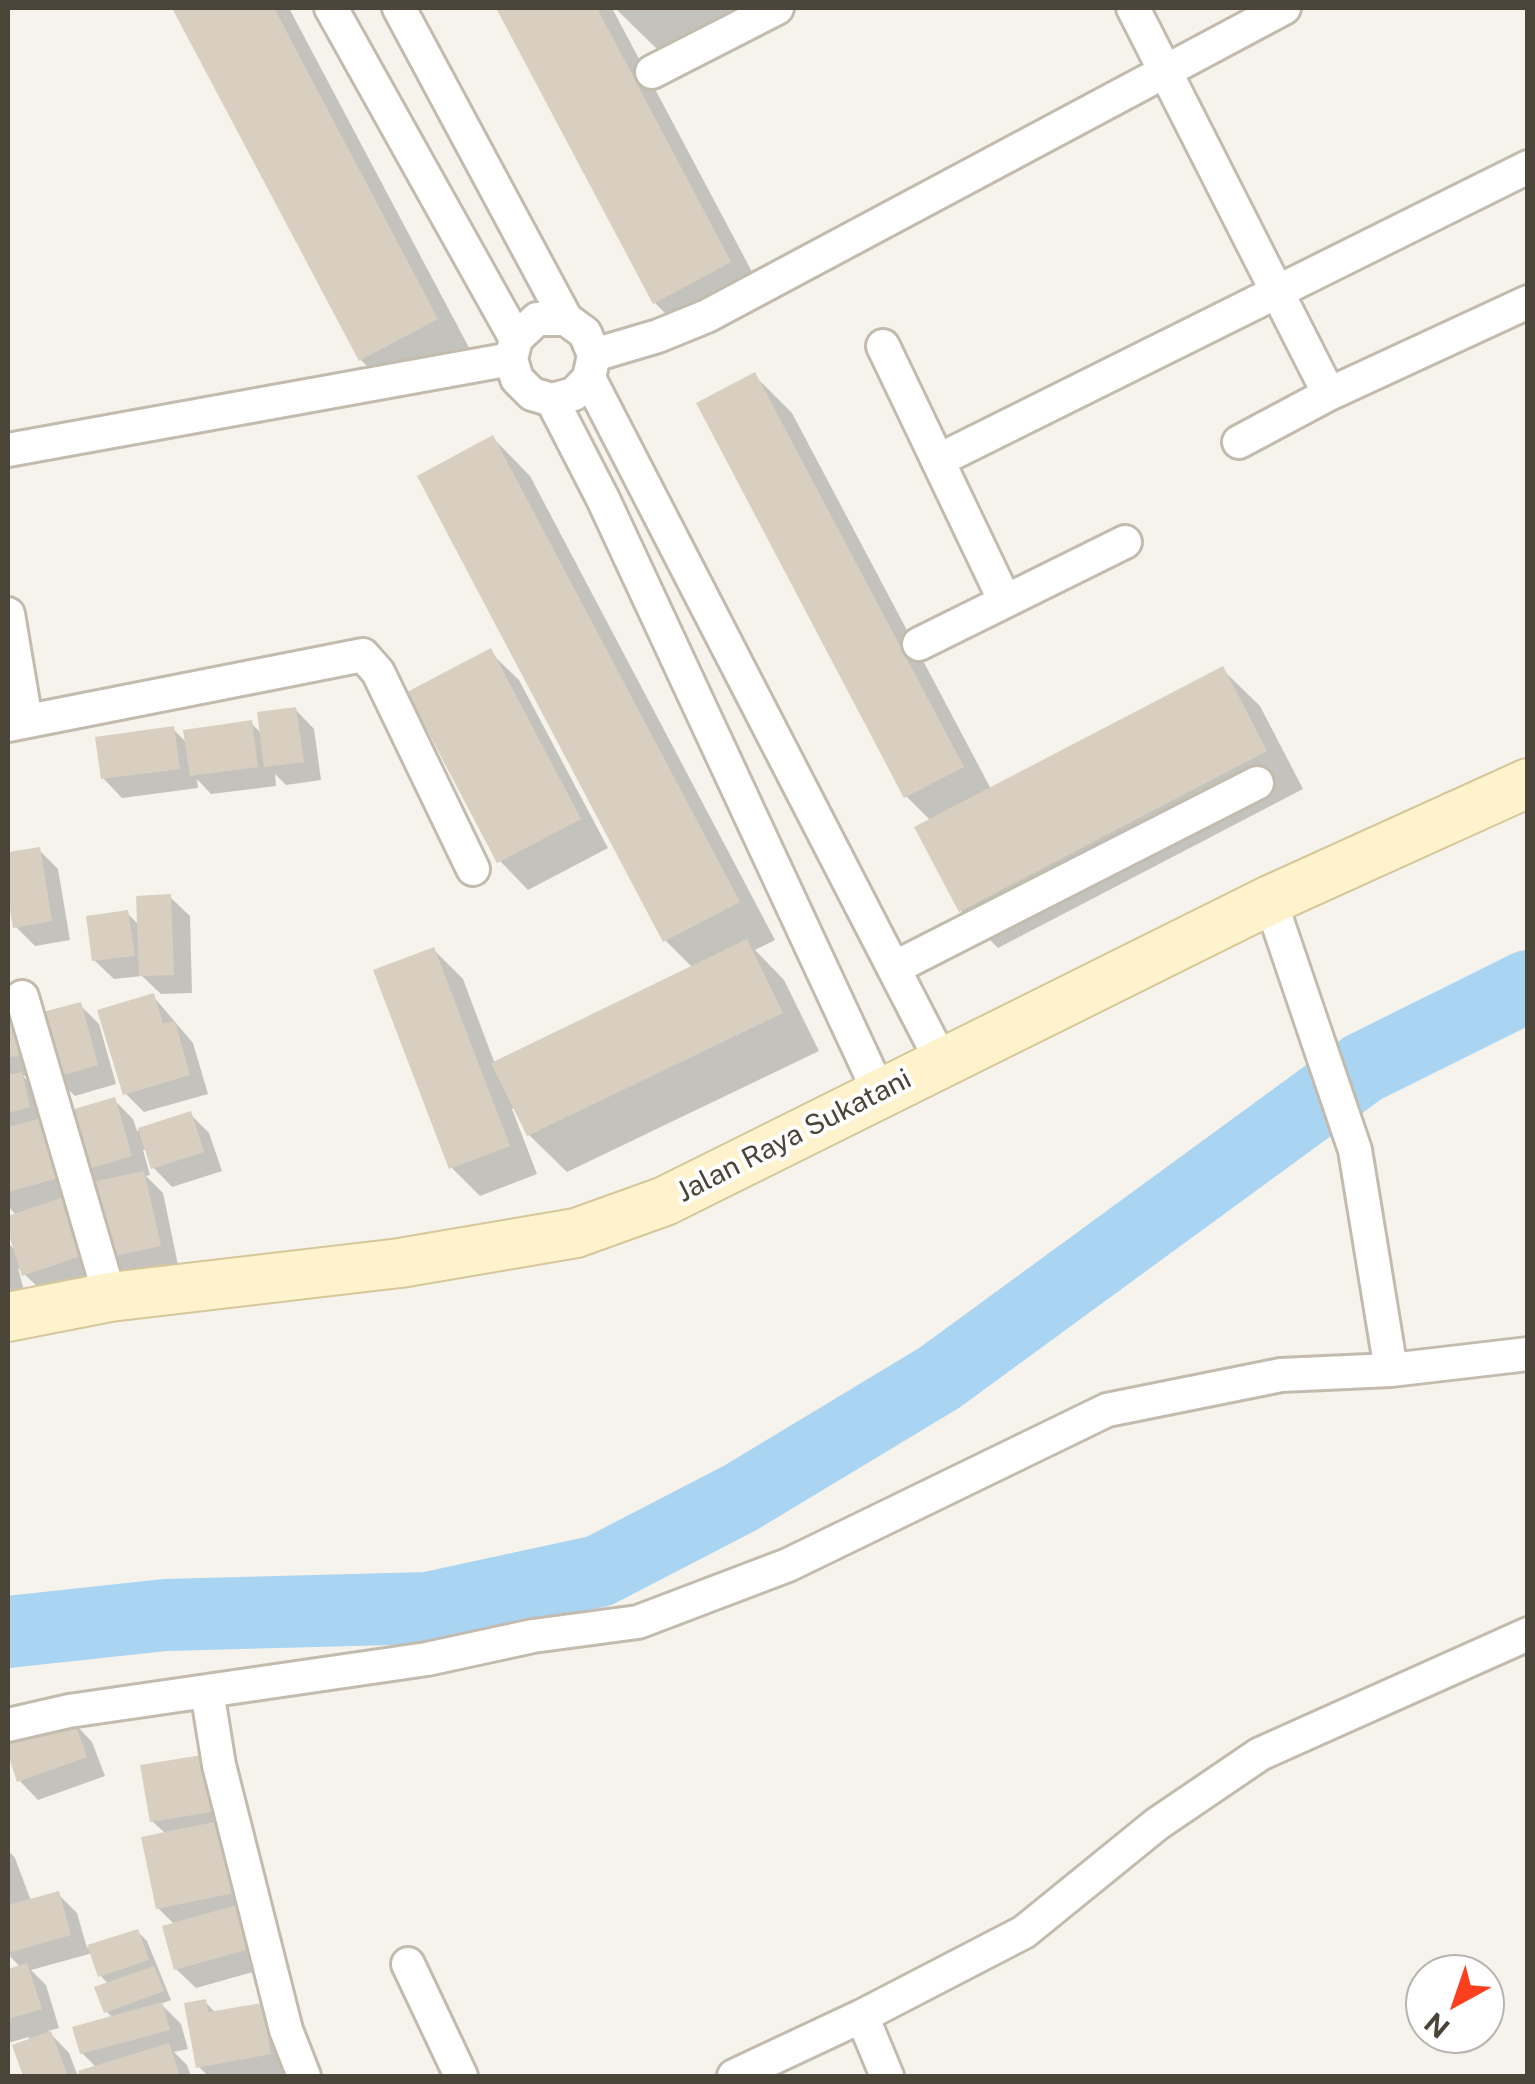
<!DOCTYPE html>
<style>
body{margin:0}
#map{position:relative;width:1535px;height:2084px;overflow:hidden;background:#f6f3ec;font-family:"Public Sans",sans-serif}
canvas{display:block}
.frame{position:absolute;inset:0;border:10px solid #4b4439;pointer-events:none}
.north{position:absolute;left:1405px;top:1954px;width:100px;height:100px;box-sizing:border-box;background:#fff;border:2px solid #b7b4b0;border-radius:50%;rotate:220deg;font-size:28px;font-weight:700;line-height:40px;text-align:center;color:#4b4439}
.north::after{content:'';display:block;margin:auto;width:35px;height:45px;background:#fc3f1d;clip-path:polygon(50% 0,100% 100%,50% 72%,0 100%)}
</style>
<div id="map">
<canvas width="1535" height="2084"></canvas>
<div class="frame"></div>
<div class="north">N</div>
</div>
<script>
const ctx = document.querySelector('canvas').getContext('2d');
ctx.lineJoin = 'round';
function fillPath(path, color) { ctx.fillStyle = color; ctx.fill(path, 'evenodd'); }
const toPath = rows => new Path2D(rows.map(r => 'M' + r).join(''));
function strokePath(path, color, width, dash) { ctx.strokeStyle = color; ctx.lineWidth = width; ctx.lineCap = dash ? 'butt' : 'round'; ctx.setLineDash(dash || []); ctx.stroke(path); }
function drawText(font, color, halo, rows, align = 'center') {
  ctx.font = font + ' "Public Sans",sans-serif'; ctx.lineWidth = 8; ctx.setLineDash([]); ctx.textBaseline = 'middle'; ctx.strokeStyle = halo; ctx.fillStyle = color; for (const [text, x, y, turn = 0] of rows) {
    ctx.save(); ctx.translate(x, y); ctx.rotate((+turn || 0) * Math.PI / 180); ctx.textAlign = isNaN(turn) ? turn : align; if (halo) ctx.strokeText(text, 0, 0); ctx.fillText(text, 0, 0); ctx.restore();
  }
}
const shadow = toPath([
 [175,8,289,8,474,357,398,397,361,360],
 [499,8,612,8,767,300,692,340,655,303],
 [615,8,735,8,658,50],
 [754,375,792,413,991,789,1222,669,1260,706,1303,789,998,948,961,911,931,821,906,796],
 [493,438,530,476,775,940,755,950,784,980,819,1051,567,1172,529,1135,516,1107,512,1109,537,1174,480,1196,451,1167,434,950,463,979,495,1064,693,968,665,940],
 [490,652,519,680,608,848,528,890,500,861],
 [295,709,314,729,321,780,286,785,275,774,276,786,211,794,197,779,198,788,122,798,103,778,173,729,188,744,251,723,262,734],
 [39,850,58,869,70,940,35,946,15,926,8,884,8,855],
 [170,897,190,916,192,993,161,994,142,976,114,979,94,960,127,913,139,925],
 [153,996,193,1043,208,1094,144,1112,125,1093],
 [10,1005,36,1074,23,1076,40,1094,75,1197,61,1201,80,1220,99,1275,44,1293,18,1268,25,1295,8,1300,8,1243,17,1252,8,1224,8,1218,16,1215,8,1206,8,1006],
 [80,1005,99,1024,116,1084,75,1096,55,1077],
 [114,1100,133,1119,137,1131,190,1114,209,1133,222,1171,172,1187,153,1167,147,1149,143,1150,150,1175,146,1176,163,1193,178,1265,126,1276,107,1257,97,1184,83,1170],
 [73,1722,92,1742,105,1776,38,1800,19,1780,8,1745],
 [201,1757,267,1968,196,1988,176,1969,175,1925,158,1908,166,1834,152,1821],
 [8,1850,15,1858,31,1901,58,1894,77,1913,87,1948,138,1932,147,1941,171,2000,161,2004,181,2024,188,2049,174,2052,187,2065,191,2076,26,2076,15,2047,30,2041,29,2037,8,2043,8,1971,20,1967,8,1954],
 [93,1953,100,1975,109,1985,106,2011,113,2018,82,2053,97,2068,77,2074,69,2053,48,2031,59,2028,46,1985,31,1970],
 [205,2002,216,2013,261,2005,280,2025,289,2073,267,2076,208,2076,198,2066]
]);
const river = toPath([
 [8,1632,165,1615,428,1608,599,1571,740,1498,939,1378,1363,1068,1528,986]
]);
const building = toPath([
 [172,8,274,8,438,319,359,361],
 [496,8,597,8,731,262,653,304],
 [755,372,964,767,904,798,696,403],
 [493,435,740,902,663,942,417,476],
 [491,648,581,819,497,863,407,692],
 [1223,666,1267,751,959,912,914,827],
 [296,707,304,762,264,767,257,712],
 [252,720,258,767,190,776,183,730],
 [174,726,180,769,101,779,95,737],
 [40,847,52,921,13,928,8,898,8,852],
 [171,894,174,975,139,976,136,896],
 [128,910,135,956,92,961,86,916],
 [747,939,783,1013,527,1136,491,1063],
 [434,947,510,1146,449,1169,373,970],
 [154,993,163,1024,175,1021,190,1075,123,1095,97,1010],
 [81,1002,98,1065,53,1078,35,1014],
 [8,1003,11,1003,19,1056,8,1057],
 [22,1072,30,1107,8,1113,8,1075],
 [115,1097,132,1156,81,1171,64,1112],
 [191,1111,204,1152,151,1169,138,1128],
 [42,1118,58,1178,8,1192,8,1127],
 [144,1171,161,1246,105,1258,88,1183],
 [61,1198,81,1256,22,1276,8,1232,8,1216],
 [74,1720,87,1757,17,1782,8,1754,8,1742],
 [202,1755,211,1812,150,1822,140,1765],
 [219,1821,234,1893,156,1909,141,1837],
 [59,1891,71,1935,8,1953,8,1905],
 [237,1905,249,1949,174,1970,162,1926],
 [138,1929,149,1960,98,1977,87,1945],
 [27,1963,42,2009,8,2019,8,1969],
 [154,1966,164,1991,104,2013,94,1987],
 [206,1999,208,2012,262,2003,271,2054,196,2068,184,2003],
 [162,2002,170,2030,80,2054,72,2027],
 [51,2031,68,2076,23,2076,12,2045],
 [169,2043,180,2076,80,2076,78,2071]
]);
const minor = toPath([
 [331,8,516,339],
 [399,8,566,319],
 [1133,8,1329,394],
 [652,72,777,8],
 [883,346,1004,599],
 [594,355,658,336,707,316,1284,8],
 [589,378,942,1062],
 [552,400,574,394,589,378,594,355,585,333,566,319,537,319,516,339,511,359,517,379,532,394,552,400,603,499,880,1094],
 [1239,442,1329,394,1528,302],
 [8,450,511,359],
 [939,460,1528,167],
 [8,614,26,721],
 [919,644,1125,542],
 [8,725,363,655,378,672,473,869],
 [1270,900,1355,1150,1391,1370],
 [894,968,1257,783],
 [22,997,110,1297],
 [207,1691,219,1765,286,2030,304,2076],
 [8,1725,69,1711,427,1659,533,1636,638,1622,788,1565,1107,1410,1281,1375,1391,1370,1528,1354],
 [408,1964,461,2076],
 [862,2016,887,2076],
 [734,2076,862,2016,1024,1932,1157,1824,1260,1754,1528,1634]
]);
const secondary = toPath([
 [8,1317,110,1297,400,1263,576,1233,665,1201,1270,900,1528,783]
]);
const streetNames = [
 ["Jalan Raya Sukatani",794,1136,-27]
];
fillPath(shadow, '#0003');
strokePath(river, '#a9d4f2', 72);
fillPath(building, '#d8cfc1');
strokePath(minor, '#c2bbae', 38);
strokePath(secondary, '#d6c79b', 52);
strokePath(minor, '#fff', 32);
strokePath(secondary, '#fff3cd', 48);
drawText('28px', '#4b4439', '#fff', streetNames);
</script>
